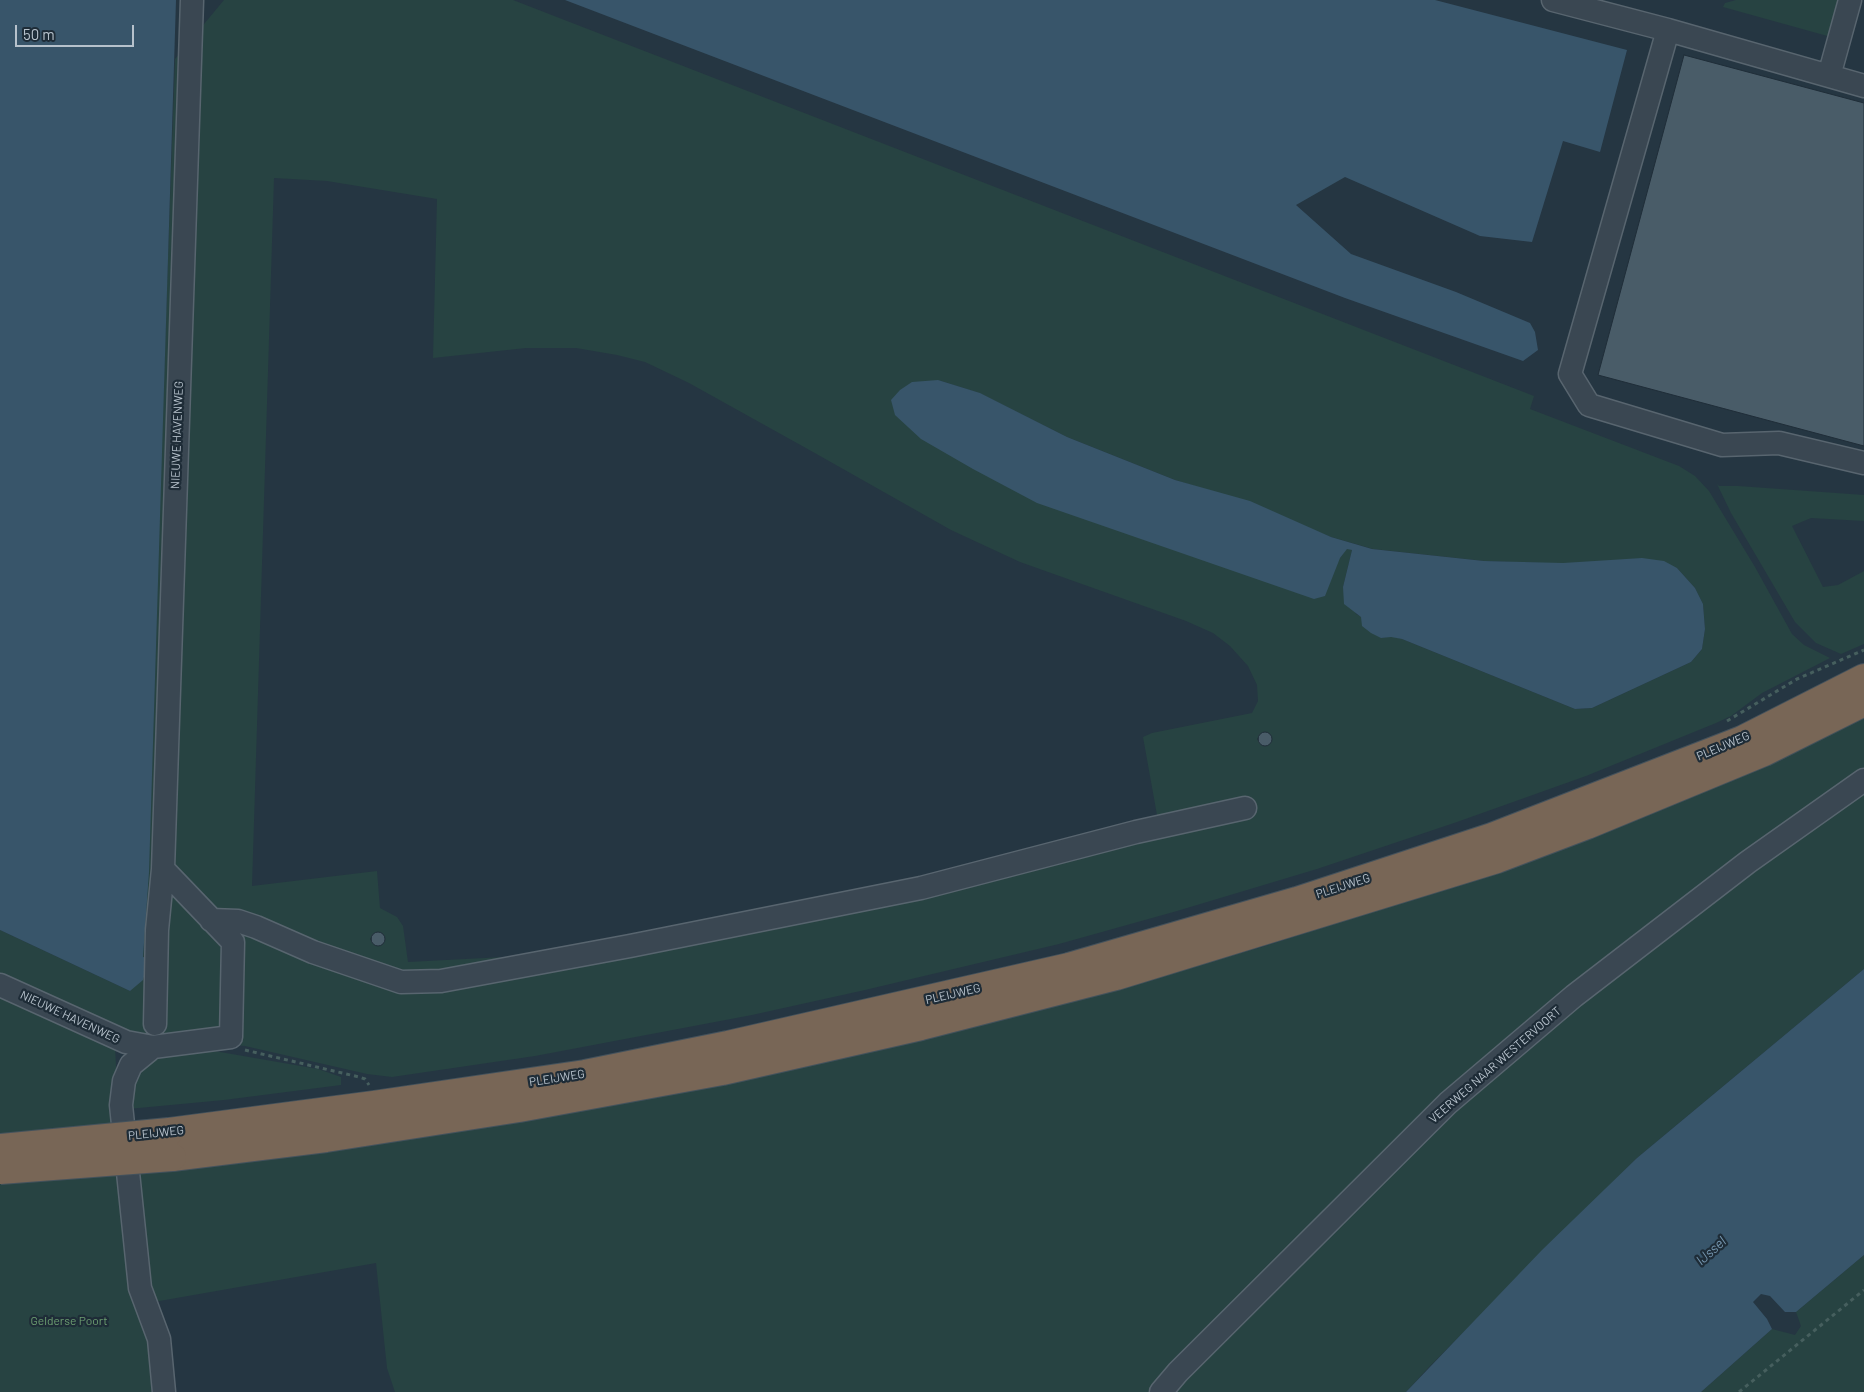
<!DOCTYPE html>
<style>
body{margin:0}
#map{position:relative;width:1864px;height:1392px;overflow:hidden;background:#253642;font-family:Barlow,sans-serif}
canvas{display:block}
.scale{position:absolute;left:15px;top:25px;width:119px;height:22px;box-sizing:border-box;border:2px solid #b7c2cc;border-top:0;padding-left:6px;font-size:15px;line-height:18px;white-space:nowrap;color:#b7c2cc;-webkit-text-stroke:4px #1e2c37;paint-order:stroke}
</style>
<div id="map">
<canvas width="1864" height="1392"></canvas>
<div class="scale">50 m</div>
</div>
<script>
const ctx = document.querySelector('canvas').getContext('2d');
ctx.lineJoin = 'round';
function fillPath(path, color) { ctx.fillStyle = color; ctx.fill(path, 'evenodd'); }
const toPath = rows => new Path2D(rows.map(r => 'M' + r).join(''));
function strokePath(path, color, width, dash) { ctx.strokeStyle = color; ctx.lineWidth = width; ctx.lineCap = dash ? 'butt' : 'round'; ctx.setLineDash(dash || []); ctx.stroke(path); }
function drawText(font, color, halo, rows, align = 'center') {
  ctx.font = font + ' Barlow,sans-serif'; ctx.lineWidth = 4.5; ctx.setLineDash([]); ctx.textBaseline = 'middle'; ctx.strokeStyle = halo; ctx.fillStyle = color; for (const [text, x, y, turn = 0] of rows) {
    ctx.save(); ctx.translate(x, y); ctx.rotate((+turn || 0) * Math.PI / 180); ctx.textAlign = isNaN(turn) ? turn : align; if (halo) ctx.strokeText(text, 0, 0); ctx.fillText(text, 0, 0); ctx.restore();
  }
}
const green = toPath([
 [224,0,513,0,1534,396,1530,409,1679,466,1695,476,1709,491,1755,567,1792,634,1804,645,1830,658,1762,693,1731,716,1716,723,1586,776,1457,822,1317,869,1177,911,1059,944,865,990,752,1015,535,1056,392,1077,367,1074,245,1046,195,1041,150,1045,0,979,0,930,130,991,149,958,143,957,175,59],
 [274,178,327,181,437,199,433,358,526,348,576,348,617,355,645,362,689,383,813,452,951,530,1020,562,1186,621,1213,633,1230,646,1248,666,1257,685,1258,701,1252,713,1152,733,1143,737,1157,815,1066,843,886,887,542,955,408,962,403,926,397,917,380,908,377,871,252,886],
 [938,380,979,393,1067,437,1175,480,1211,491,1331,537,1373,549,1484,561,1677,568,1695,588,1703,604,1705,629,1702,649,1691,662,1592,708,1575,709,1402,639,1391,636,1381,638,1362,617,1356,614,1343,587,1352,550,1347,548,1340,558],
 [1736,0,1840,0,1831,37,1723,7,1725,3],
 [1717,484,1719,486,1738,486,1864,495,1864,521,1811,518,1792,526,1823,587,1838,585,1864,571,1864,644,1841,654,1816,643,1795,622,1731,513],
 [1864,717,1864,769,1791,821,1593,971,1437,1098,1227,1308,1150,1392,395,1392,387,1368,376,1263,148,1303,133,1175,390,1141,1112,989,1262,947,1445,888],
 [1864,784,1864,969,1637,1158,1429,1367,1406,1392,1168,1392,1449,1109,1598,983],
 [0,994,115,1046,122,1189,133,1296,143,1329,149,1337,152,1392,0,1392],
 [203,1049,318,1069,341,1077,341,1085,224,1100,128,1109,129,1088,152,1054],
 [1864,1255,1864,1392,1701,1392,1772,1329,1795,1335,1801,1326,1796,1312]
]);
const water = toPath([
 [0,0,176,0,149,872,143,957,150,958,143,980,130,991,0,930],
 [565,0,1435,0,1627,50,1600,152,1563,141,1532,242,1480,236,1345,177,1296,205,1351,254,1456,292,1530,323,1535,332,1538,350,1523,361,1345,298],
 [938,380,980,393,1067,437,1175,480,1250,501,1331,537,1372,549,1484,561,1563,563,1642,558,1664,561,1677,568,1695,588,1703,604,1705,629,1702,649,1691,662,1592,708,1575,709,1402,639,1391,637,1381,638,1371,633,1362,626,1361,617,1344,604,1343,587,1352,550,1347,549,1340,558,1325,596,1314,599,1037,503,973,469,921,439,895,415,891,400,900,390,912,382],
 [1864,969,1864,1255,1796,1312,1785,1312,1770,1296,1761,1294,1753,1302,1767,1319,1772,1329,1701,1392,1406,1392,1542,1250,1637,1158]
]);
const building = toPath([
 [1684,55,1864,103,1864,446,1598,375,1684,55],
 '1258 739a7 7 0 1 1 14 0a7 7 0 1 1-14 0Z',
 '371 939a7 7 0 1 1 14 0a7 7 0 1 1-14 0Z'
]);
const path = toPath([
 [1727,721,1797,679,1864,650],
 [245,1050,359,1077,365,1079,369,1085],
 [1739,1392,1864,1290]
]);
const minor = toPath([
 [1553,0,1668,30,1864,86],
 [1668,30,1570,374,1589,405,1722,445,1779,443,1864,463],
 [1829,76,1850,0],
 [211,920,238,921,256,927,313,952,401,982,441,981,630,946,921,888,1136,832,1245,808],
 [0,985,126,1042,153,1047,231,1037,233,942,163,869],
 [155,1024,157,930,163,869,192,0],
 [153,1047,131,1065,124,1081,121,1105,140,1288,159,1339,164,1392],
 [1161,1392,1178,1372,1448,1103,1574,996,1748,862,1864,780]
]);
const highway = toPath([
 [169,1132,374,1105,585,1074,728,1045,1069,967,1297,901,1492,837,1742,740,1864,678],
 [172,1157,326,1138,519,1108,722,1071,921,1026,1116,976,1497,859,1587,825,1764,752,1864,702]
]);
const highwayBridge = toPath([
 [0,1148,169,1132],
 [0,1170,172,1157]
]);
const streetNames = [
 ["NIEUWE HAVENWEG",177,435,-88],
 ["PLEIJWEG",1723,746,-23],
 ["PLEIJWEG",1343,886,-18],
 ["PLEIJWEG",953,994,-13],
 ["NIEUWE HAVENWEG",70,1017,25],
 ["VEERWEG NAAR WESTERVOORT",1495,1065,-41],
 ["PLEIJWEG",557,1078,-9],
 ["PLEIJWEG",156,1133,-6]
];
const parkNames = [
 ["Gelderse Poort",69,1321]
];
const waterNames = [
 ["IJssel",1711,1251,-42]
];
fillPath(green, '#274342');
fillPath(water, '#38556a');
fillPath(building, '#495c68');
strokePath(building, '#202e39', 1);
strokePath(minor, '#58656f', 25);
strokePath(highway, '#44525c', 30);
strokePath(path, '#465f5e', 3, [4, 4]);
strokePath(minor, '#3a4752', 22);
strokePath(highway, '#786656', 28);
strokePath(highwayBridge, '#44525c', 30, []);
strokePath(highwayBridge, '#786656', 28);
drawText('12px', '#b7c2cc', '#1e2c37', streetNames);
drawText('12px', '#6d9e71', '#1e2c37', parkNames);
drawText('italic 14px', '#7697b0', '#1e2c37', waterNames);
</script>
